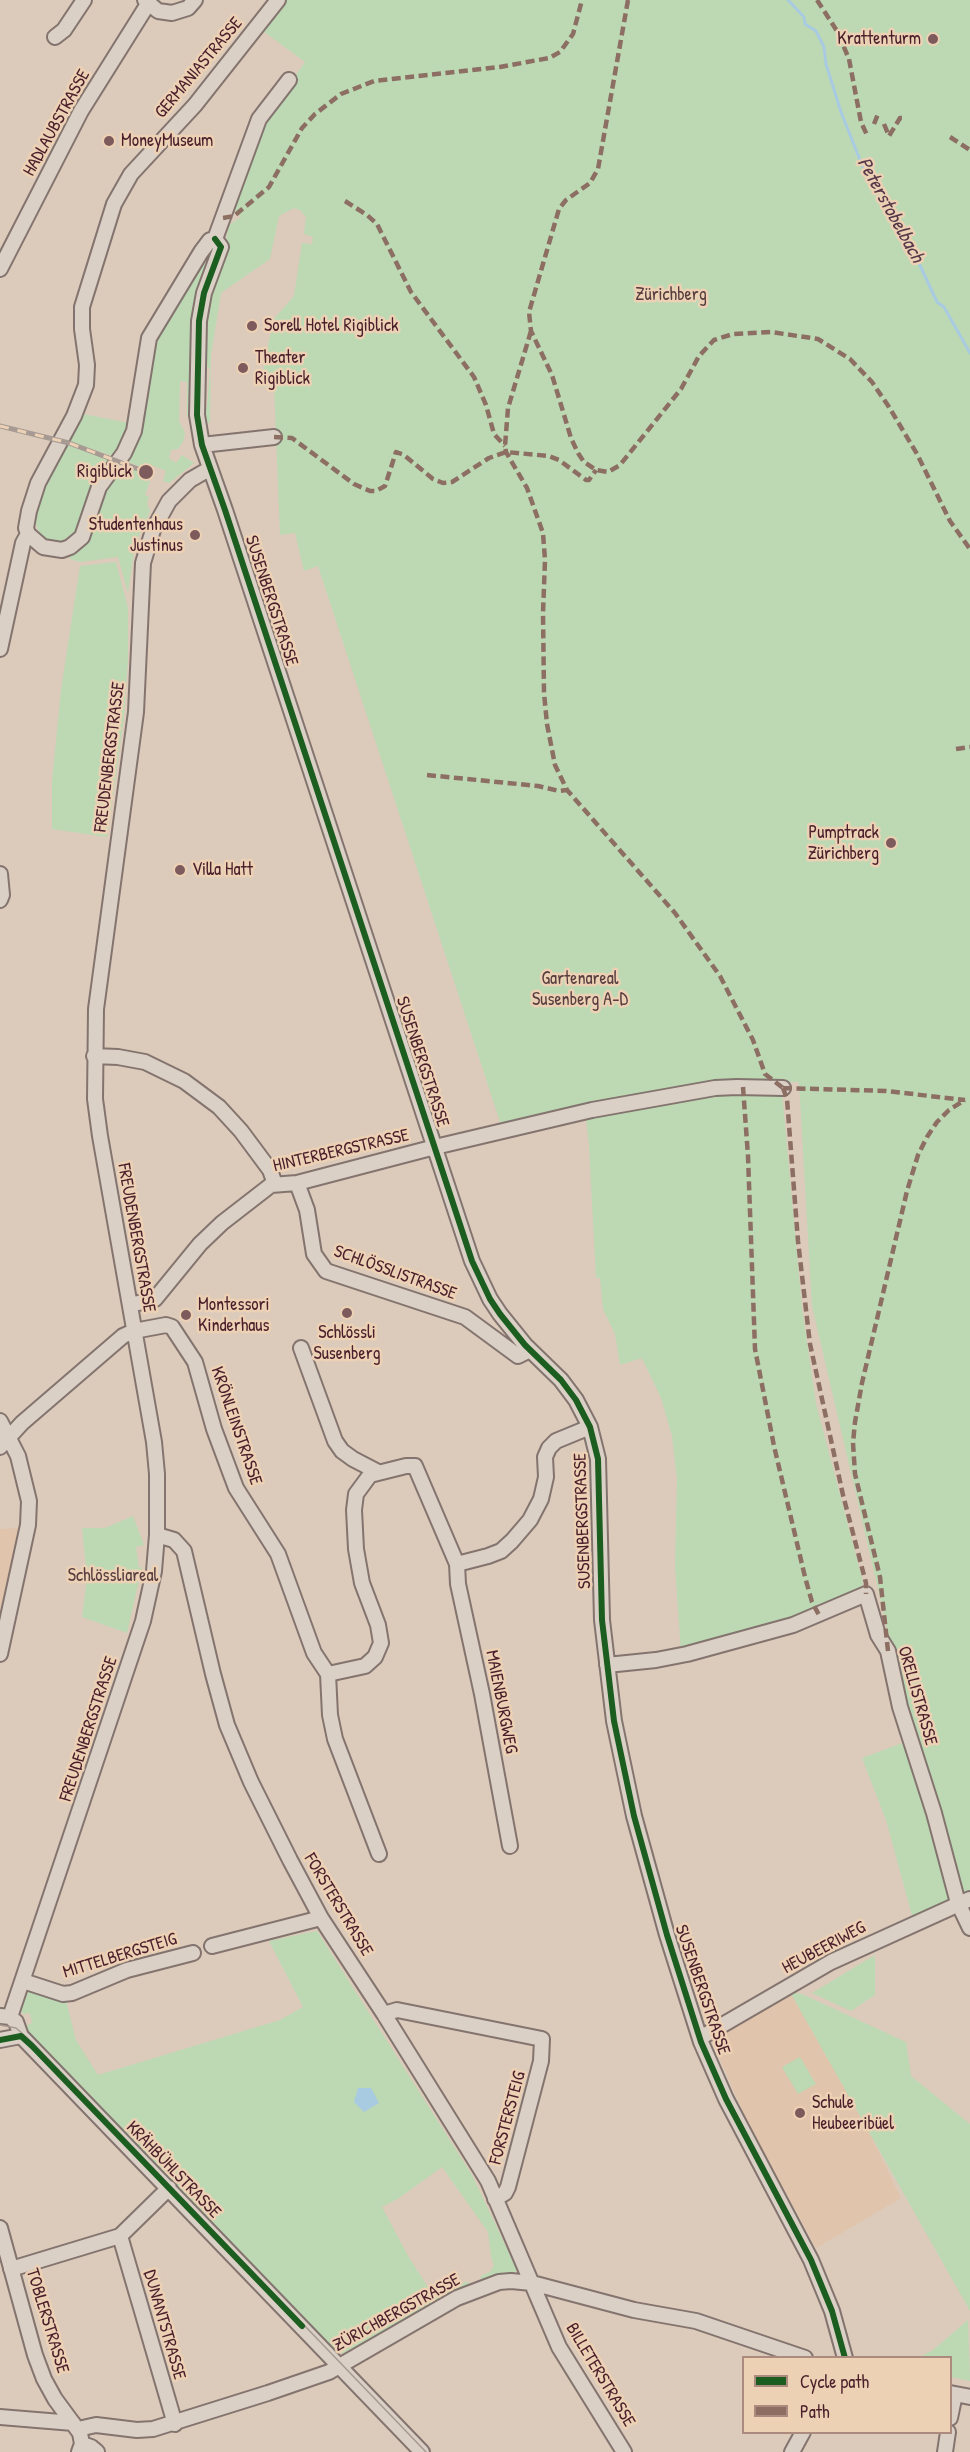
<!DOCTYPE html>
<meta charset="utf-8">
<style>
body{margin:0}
#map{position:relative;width:970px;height:2452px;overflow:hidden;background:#dccbba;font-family:"Patrick Hand",sans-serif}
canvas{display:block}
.legend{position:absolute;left:742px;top:2356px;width:210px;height:78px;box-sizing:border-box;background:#edd1b4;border:2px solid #ac8a7d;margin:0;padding:8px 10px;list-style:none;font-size:18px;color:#4a1f2b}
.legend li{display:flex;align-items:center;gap:12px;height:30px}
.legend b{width:30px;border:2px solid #ac8a7d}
</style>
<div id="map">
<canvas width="970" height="2452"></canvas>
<ul class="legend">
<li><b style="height:8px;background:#1b5e20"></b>Cycle path</li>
<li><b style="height:8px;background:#8d6e63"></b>Path</li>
</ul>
</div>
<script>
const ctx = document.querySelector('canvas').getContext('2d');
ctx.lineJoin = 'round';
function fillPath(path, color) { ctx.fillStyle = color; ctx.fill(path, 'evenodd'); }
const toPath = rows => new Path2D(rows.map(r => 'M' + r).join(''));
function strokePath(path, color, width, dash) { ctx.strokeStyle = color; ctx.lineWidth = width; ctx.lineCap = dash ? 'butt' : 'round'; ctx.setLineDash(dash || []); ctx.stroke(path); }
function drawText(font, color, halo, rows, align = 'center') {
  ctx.font = font + ' "Patrick Hand",sans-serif'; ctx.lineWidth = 5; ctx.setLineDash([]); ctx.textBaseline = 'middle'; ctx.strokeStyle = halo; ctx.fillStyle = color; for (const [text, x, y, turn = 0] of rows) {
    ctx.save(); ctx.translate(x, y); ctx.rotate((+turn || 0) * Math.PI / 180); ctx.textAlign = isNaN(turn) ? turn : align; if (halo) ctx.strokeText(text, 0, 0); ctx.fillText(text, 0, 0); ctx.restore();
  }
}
const built = toPath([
 [19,1528,2,1606,0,1614,0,1529],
 [790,1992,866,2126,901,2198,816,2248,748,2123,712,2041,713,2037]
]);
const green = toPath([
 [286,0,970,0,970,1920,960,1892,946,1903,913,1919,886,1820,862,1758,913,1739,812,1306,799,1082,742,1082,782,1093,802,1308,816,1404,863,1582,862,1589,810,1616,681,1652,675,1567,677,1479,672,1436,661,1398,642,1358,620,1365,615,1334,603,1309,600,1278,596,1278,589,1146,585,1107,502,1128,318,566,304,571,295,533,280,535,274,386,260,387,273,320,294,296,302,243,312,244,313,237,304,234,306,217,300,210,294,208,279,216,270,259,221,293,211,355,210,423,204,421,203,410,207,407,210,369,205,365,205,318,214,283,222,264,228,229,229,225,241,217,232,209,266,118,305,62,263,31],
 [206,257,209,259,209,265,198,287,192,314,190,423,187,414,187,382,180,381,179,421,185,433,183,442,178,449,171,450,169,458,176,463,182,455,194,463,169,483,163,481,166,471,146,463,143,468,126,461,142,428,153,341],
 [83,414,129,423,113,456,68,441],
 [66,444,110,460,100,471,88,492,78,528,74,534,58,543,45,540,40,535,34,519,51,470],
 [124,465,141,471,139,476,150,481,145,495,149,497,147,504,150,511,135,545,128,593,118,557,80,562,70,559,70,554,85,543,92,530,100,500,109,483],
 [116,562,128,608,128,659,124,717,107,837,52,829,52,781,61,690,80,566],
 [133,1516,144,1545,136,1547,139,1568,142,1567,127,1633,82,1617,87,1578,82,1528,105,1528],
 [317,1931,472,2175,517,2270,511,2277,482,2282,481,2280,481,2276,490,2272,494,2265,491,2257,488,2232,442,2167,399,2198,382,2207,407,2254,429,2289,443,2293,465,2282,470,2283,471,2286,343,2353,334,2351,328,2345,24,2029,26,2026,32,2023,30,2013,24,2014,21,2012,29,1989,65,1997,76,2040,98,2075,280,2020,303,2007,269,1941],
 [875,1955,875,1995,851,2011,812,1993],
 [790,1992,802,1994,906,2042,911,2076,970,2124,970,2311],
 [800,2057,816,2084,798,2094,782,2067],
 [968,2320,970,2381,951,2377,950,2358,920,2357,933,2350]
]);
const water = toPath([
 [358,2088,371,2088,379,2103,364,2112,354,2102]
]);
const stream = toPath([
 [788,0,804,17,805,24,816,31,824,47,826,64,841,112,862,165,904,231,937,302,944,307,970,353]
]);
const minor = toPath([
 [145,0,158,11,172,13,188,8,195,0],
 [55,37,64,30,84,0],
 [215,239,221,247,204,293,199,321,197,415,202,445,225,510,472,1261,490,1299,500,1314,525,1345,561,1380,576,1400,590,1427,598,1459,602,1620,614,1721,634,1816,667,1935,701,2042,726,2099,811,2260,832,2311,845,2358],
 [215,239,210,240,201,252,149,338,134,431,124,453,99,487,82,537,70,547,62,550,43,547,28,534,26,528,29,511,38,483,74,416,86,385,87,365,82,329,82,307,114,204,131,174,195,105,278,0],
 [215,239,259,119,289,80],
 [0,269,81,111,148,4],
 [202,445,274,437],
 [0,649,23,543,28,534],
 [0,874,2,895,0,900],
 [94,1056,118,1057,145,1062,184,1081,219,1107,241,1131,270,1170,275,1184],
 [297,1183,307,1210,314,1254,326,1271,465,1317,518,1356,530,1350],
 [130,1305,155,1299,200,1244,222,1223,271,1185,297,1183,435,1147,592,1110,715,1088,737,1087,783,1088],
 [301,1348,335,1441,342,1451,353,1459,378,1472],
 [0,1421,18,1456,29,1501,28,1525,0,1654],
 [0,1447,22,1423,123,1336,134,1331,166,1325,172,1327,195,1362,214,1429,236,1488,278,1554,314,1653,328,1674,330,1715,335,1739,379,1854],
 [157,1535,174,1540,184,1551,213,1674,227,1725,251,1782,290,1860,321,1918,384,2014,488,2181,559,2347,624,2452],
 [457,1564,488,1556,501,1551,512,1541,530,1520,541,1499,546,1477,545,1457,549,1448,556,1441,590,1427],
 [607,1665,656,1660,687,1654,793,1625,866,1594,878,1635,888,1651,900,1707,934,1813,958,1903,970,1928],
 [328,1674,365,1666,375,1657,381,1643,378,1625,362,1583,356,1549,354,1510,356,1494,370,1475,406,1466,415,1466,457,1564,458,1584,482,1694,510,1846],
 [212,1946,321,1918],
 [23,1981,63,1994,72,1993,127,1970,193,1953],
 [384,2014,397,2010,542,2039,541,2061,508,2187,505,2193,495,2199],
 [0,2016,10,2017,16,2022,21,2036,422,2452],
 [10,2017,143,1621,154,1571,157,1535,157,1474,154,1442,100,1136,95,1099,96,1009,136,712,143,563,153,530,169,501,190,480,209,469],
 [700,2038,831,1962,970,1899],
 [0,2040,21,2036],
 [0,2228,35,2355,44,2379,55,2399,80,2433,82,2444,79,2452],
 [120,2236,175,2424],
 [11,2269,120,2236,169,2188],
 [950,2393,970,2397],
 [0,2417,73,2423],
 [950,2418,955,2394],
 [78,2429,96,2425,137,2430,153,2429,268,2393,329,2372,457,2298,499,2282,511,2281,532,2283,634,2310,696,2321,805,2358],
 [82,2444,91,2447,97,2452],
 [792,2452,803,2432],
 [945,2452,948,2432]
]);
const tram = toPath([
 [0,2025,16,2028,33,2043,426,2452]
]);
const rail = toPath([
 [0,426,69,443,146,472]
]);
const quiet = toPath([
 [628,0,598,169,590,183,566,200,559,209,529,312,531,331,552,375,571,438,578,453,584,462,596,470,608,472,620,465,681,389,699,356,714,340,733,334,771,332,818,339,850,359,872,382,889,407,917,454,950,521,970,549],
 [817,0,837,31,849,59,861,122,867,135],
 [874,124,878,114,880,115],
 [884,124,889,136,900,118,903,118],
 [950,137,970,150],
 [345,201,367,215,377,224,411,292,474,377,486,405,494,434,505,446],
 [223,218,234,216,269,187,302,128,315,114,341,94,374,81,500,67,549,58,560,52,573,34,582,0],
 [531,331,508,408,505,446,506,452,527,488,543,533,545,560,543,613,544,693,547,724,555,765,567,790,675,913,720,976,753,1040,765,1074,783,1088],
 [274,437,292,438,354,484,370,491,376,491,385,486,396,452,404,455,433,479,443,483,452,482,489,458,506,452,549,456,559,460,586,480,589,480,596,470],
 [956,749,970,747],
 [427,775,538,786,559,791,567,790],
 [743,1087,748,1156,755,1349,774,1446,805,1577,812,1602,819,1615],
 [783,1088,787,1099,798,1241,810,1344,843,1495,866,1583,866,1594],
 [783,1088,886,1091,965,1100],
 [888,1651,880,1577,855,1474,853,1443,855,1422,862,1383,907,1191,918,1155,927,1137,937,1122,949,1110,965,1100]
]);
const cycleway = toPath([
 [215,239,221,247,204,293,199,321,197,415,202,445,225,510,472,1261,490,1299,500,1314,525,1345,561,1380,576,1400,590,1427,598,1459,602,1620,614,1721,634,1816,667,1935,701,2042,726,2099,811,2260,832,2311,845,2358],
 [0,2040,21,2036,32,2046,302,2326]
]);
const markers = [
 [933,39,6,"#7d5b5d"],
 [109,141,6,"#7d5b5d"],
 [252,326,6,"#7d5b5d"],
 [243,368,6,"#7d5b5d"],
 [146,472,8,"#7d5b5d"],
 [195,535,6,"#7d5b5d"],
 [891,843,6,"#7d5b5d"],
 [180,870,6,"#7d5b5d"],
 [347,1313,6,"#7d5b5d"],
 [186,1315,6,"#7d5b5d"],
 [800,2113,6,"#7d5b5d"]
];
const poiNames = [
 ["Krattenturm",921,39,"right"],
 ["MoneyMuseum",121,141],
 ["Sorell Hotel Rigiblick",264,326],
 ["Theater",255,358],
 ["Rigiblick",255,379],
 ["Rigiblick",132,472,"right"],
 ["Studentenhaus",183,525,"right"],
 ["Justinus",183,546,"right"],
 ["Pumptrack",879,833,"right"],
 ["Zürichberg",879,854,"right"],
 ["Villa Hatt",192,870],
 ["Montessori",198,1305],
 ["Kinderhaus",198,1326],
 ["Schlössli",347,1333,"center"],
 ["Susenberg",347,1354,"center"],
 ["Schule",812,2103],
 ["Heubeeribüel",812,2124]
];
const streetNames = [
 ["GERMANIASTRASSE",199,68,-50],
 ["HADLAUBSTRASSE",57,123,-61],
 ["SUSENBERGSTRASSE",271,601,72],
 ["FREUDENBERGSTRASSE",110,757,-83],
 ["SUSENBERGSTRASSE",422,1062,72],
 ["HINTERBERGSTRASSE",341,1151,-13],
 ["FREUDENBERGSTRASSE",136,1238,80],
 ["SCHLÖSSLISTRASSE",395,1273,20],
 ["KRÖNLEINSTRASSE",236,1426,71],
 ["SUSENBERGSTRASSE",583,1521,-92],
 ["ORELLISTRASSE",917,1696,74],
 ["MAIENBURGWEG",501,1702,79],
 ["FREUDENBERGSTRASSE",89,1729,-72],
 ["FORSTERSTRASSE",338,1905,59],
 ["HEUBEERIWEG",824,1948,-28],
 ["MITTELBERGSTEIG",120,1956,-17],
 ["SUSENBERGSTRASSE",702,1990,71],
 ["FORSTERSTEIG",508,2118,-75],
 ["KRÄHBÜHLSTRASSE",173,2170,46],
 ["ZÜRICHBERGSTRASSE",397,2313,-29],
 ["TOBLERSTRASSE",47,2321,73],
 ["DUNANTSTRASSE",164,2325,74],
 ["BILLETERSTRASSE",600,2375,59]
];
const parkNames = [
 ["Zürichberg",671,295],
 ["Gartenareal",580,979],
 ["Susenberg A-D",580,1000],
 ["Schlössliareal",113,1576]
];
const waterNames = [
 ["Peterstobelbach",890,210,61]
];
fillPath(built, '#e0c4ac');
fillPath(green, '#bcd9b4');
fillPath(water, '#a9cbe1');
strokePath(stream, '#a9cbe1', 3);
strokePath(minor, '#84746f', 18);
strokePath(minor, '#dad0c5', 14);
strokePath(tram, '#a69a93', 1.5);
strokePath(rail, '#a69a93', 5);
strokePath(rail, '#edd1b4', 3, [9]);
strokePath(quiet, '#8d6e63', 4.5, [9, 4.5]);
strokePath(cycleway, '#1b5e20', 6);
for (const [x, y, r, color] of markers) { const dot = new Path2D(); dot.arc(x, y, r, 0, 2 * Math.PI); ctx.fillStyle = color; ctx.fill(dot); strokePath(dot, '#edd1b4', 2); }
drawText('18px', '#4a1f2b', '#edd1b4', poiNames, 'left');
drawText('18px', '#4a1f2b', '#edd1b4', streetNames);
drawText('18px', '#573d3f', '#edd1b4', parkNames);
drawText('italic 20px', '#553949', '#edd1b4', waterNames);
</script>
